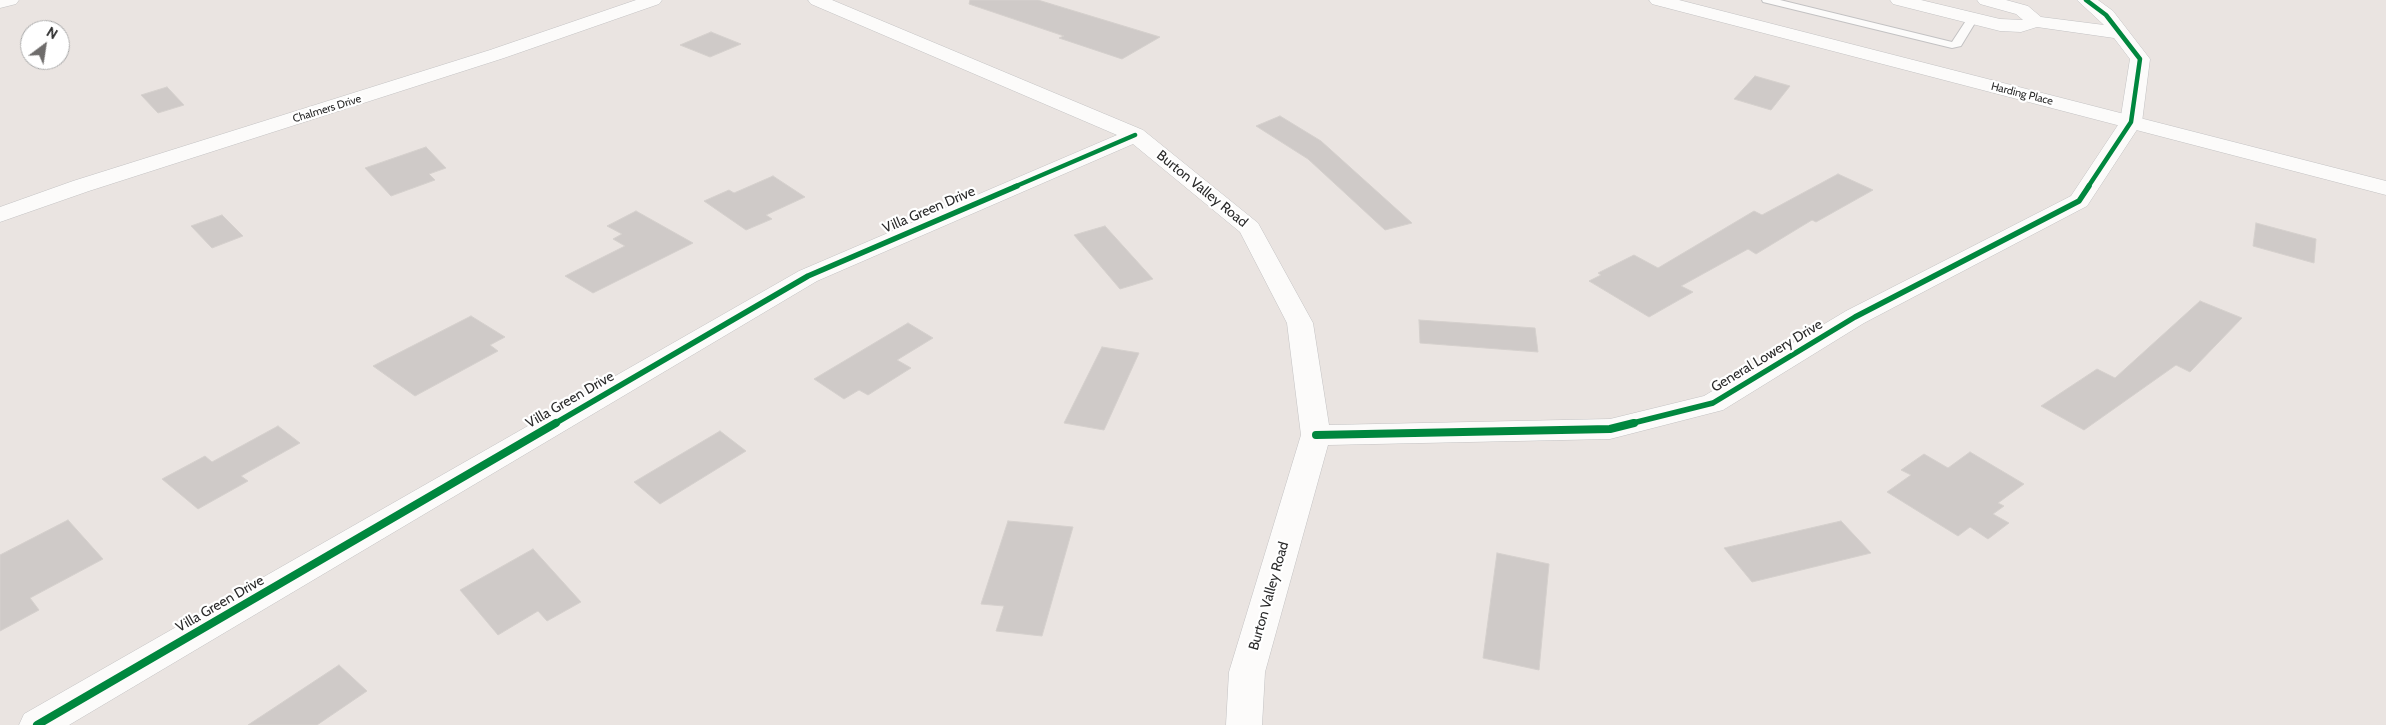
<!DOCTYPE html>
<style>
body{margin:0}
#map{position:relative;width:2386px;height:725px;overflow:hidden;background:#eae4e1;font-family:Cabin,sans-serif}
canvas{display:block}
.north{position:absolute;left:20px;top:20px;width:50px;height:50px;box-sizing:border-box;background:#fff;border:1px solid #aaa;border-radius:50%;rotate:31deg;font-size:14px;font-weight:700;line-height:20px;text-align:center;color:#2b2b2b}
.north::after{content:'';display:block;margin:auto;width:18px;height:22px;background:#6e6c6b;clip-path:polygon(50% 0,100% 100%,50% 72%,0 100%)}
</style>
<div id="map">
<canvas width="2386" height="725"></canvas>
<div class="north">N</div>
</div>
<script>
const ctx = document.querySelector('canvas').getContext('2d');
ctx.lineJoin = 'round';
function fillPath(path, color) { ctx.fillStyle = color; ctx.fill(path, 'evenodd'); }
const toPath = rows => new Path2D(rows.map(r => 'M' + r).join(''));
function strokePath(path, color, width, dash) { ctx.strokeStyle = color; ctx.lineWidth = width; ctx.lineCap = dash ? 'butt' : 'round'; ctx.setLineDash(dash || []); ctx.stroke(path); }
function drawText(font, color, halo, rows, align = 'center') {
  ctx.font = font + ' Cabin,sans-serif'; ctx.lineWidth = 4.5; ctx.setLineDash([]); ctx.textBaseline = 'middle'; ctx.strokeStyle = halo; ctx.fillStyle = color; for (const [text, x, y, turn = 0] of rows) {
    ctx.save(); ctx.translate(x, y); ctx.rotate((+turn || 0) * Math.PI / 180); ctx.textAlign = isNaN(turn) ? turn : align; if (halo) ctx.strokeText(text, 0, 0); ctx.fillText(text, 0, 0); ctx.restore();
  }
}
const building = toPath([
 [970,0,1038,0,1160,37,1122,59,1059,38,1064,36,969,4,970,0],
 [711,32,741,44,710,57,680,45,711,32],
 [1755,76,1790,86,1771,110,1734,99,1755,76],
 [167,87,184,105,158,113,141,95,167,87],
 [1280,116,1321,141,1412,223,1385,230,1308,159,1256,126,1280,116],
 [426,147,446,168,429,174,435,180,391,196,365,168,426,147],
 [1838,174,1873,190,1816,222,1812,220,1756,254,1748,249,1681,286,1693,292,1649,317,1589,281,1601,275,1598,273,1634,255,1658,268,1754,211,1762,215,1838,174],
 [773,176,805,197,766,215,772,219,746,230,704,201,729,190,734,193,773,176],
 [636,211,693,243,593,293,565,276,625,246,613,239,622,234,607,226,636,211],
 [222,215,243,236,212,248,191,226,222,215],
 [2256,223,2316,239,2314,263,2253,246,2256,223],
 [1105,226,1153,279,1120,289,1074,235,1105,226],
 [2200,301,2242,318,2190,372,2176,365,2084,430,2041,406,2097,369,2115,378,2200,301],
 [471,316,505,337,490,345,498,351,415,396,373,366,471,316],
 [1419,320,1535,328,1538,352,1420,343,1419,320],
 [908,323,933,338,897,360,911,368,868,395,859,390,844,399,814,379,908,323],
 [1102,347,1139,353,1104,430,1064,423,1102,347],
 [278,426,300,443,241,476,248,481,198,509,162,479,205,456,212,462,278,426],
 [720,431,746,451,660,504,634,482,720,431],
 [1970,452,2024,484,1998,503,2004,506,1993,514,2009,523,1988,539,1970,527,1958,536,1887,492,1911,475,1901,470,1924,454,1948,468,1970,452],
 [68,520,103,559,30,598,39,610,0,631,0,555,68,520],
 [1008,521,1073,527,1042,636,996,631,1004,606,981,604,1008,521],
 [1841,521,1871,553,1752,582,1724,548,1841,521],
 [533,549,581,602,547,621,538,611,498,635,460,590,533,549],
 [1497,553,1549,564,1539,670,1483,658,1497,553],
 [339,665,367,691,317,725,248,725,339,665]
]);
const lane = toPath([
 [1762,0,1780,0,1952,42,1969,16,1973,15,1978,18,1961,46,1952,48,1763,2,1762,0]
]);
const street = toPath([
 [0,0,19,0,16,4,0,8,0,0],
 [636,0,662,0,659,4,504,58,89,191,0,222,0,207,73,181,490,50,636,0],
 [808,0,832,0,1143,130,1258,223,1313,323,1329,425,1610,419,1704,396,1846,311,2071,196,2120,122,2130,59,2114,38,2037,27,2021,32,2000,31,1893,4,1890,0,1921,0,2000,19,2023,20,2016,14,1980,4,1977,0,2006,0,2028,6,2041,17,2104,25,2077,0,2098,0,2113,11,2150,59,2142,122,2087,206,1864,323,1723,410,1610,439,1328,445,1265,672,1262,725,1226,725,1229,672,1301,435,1287,323,1240,232,1133,144,817,281,69,725,19,725,24,714,799,271,1117,135,811,4,808,0]
]);
const secondary = toPath([
 [1649,0,1679,0,2386,181,2386,195,1652,4,1649,0]
]);
const cyclewayFar2 = toPath([
 [2086,0,2106,15,2140,59,2131,122,2088,187],
 [1014,187,1135,135]
]);
const cyclewayFar1 = toPath([
 [554,424,808,276,1017,186],
 [1629,424,1713,403,1855,317,2079,201,2089,186]
]);
const cycleway = toPath([
 [1316,435,1610,429,1634,423],
 [37,725,556,423]
]);
const farStreetnames = [
 ["Harding Place",2022,94,14],
 ["Chalmers Drive",327,109,-17]
];
const streetNames = [
 ["Burton Valley Road",1202,189,39],
 ["Villa Green Drive",929,210,-23],
 ["General Lowery Drive",1767,356,-31],
 ["Villa Green Drive",570,400,-30],
 ["Burton Valley Road",1269,596,-74],
 ["Villa Green Drive",220,604,-30]
];
fillPath(building, '#cfcac8');
strokePath(building, '#d5d0cd', 1);
strokePath(lane, '#c3c2c3', 2);
strokePath(street, '#c3c2c3', 1);
strokePath(secondary, '#c3c2c3', 1);
fillPath(lane, '#fcfbfa');
fillPath(street, '#fcfbfa');
fillPath(secondary, '#fcfbfa');
strokePath(cyclewayFar2, '#00873e', 4.5);
strokePath(cyclewayFar1, '#00873e', 5.5);
strokePath(cycleway, '#00873e', 8);
drawText('11px', '#2b2b2b', '#fff', farStreetnames);
drawText('14px', '#2b2b2b', '#fff', streetNames);
</script>
